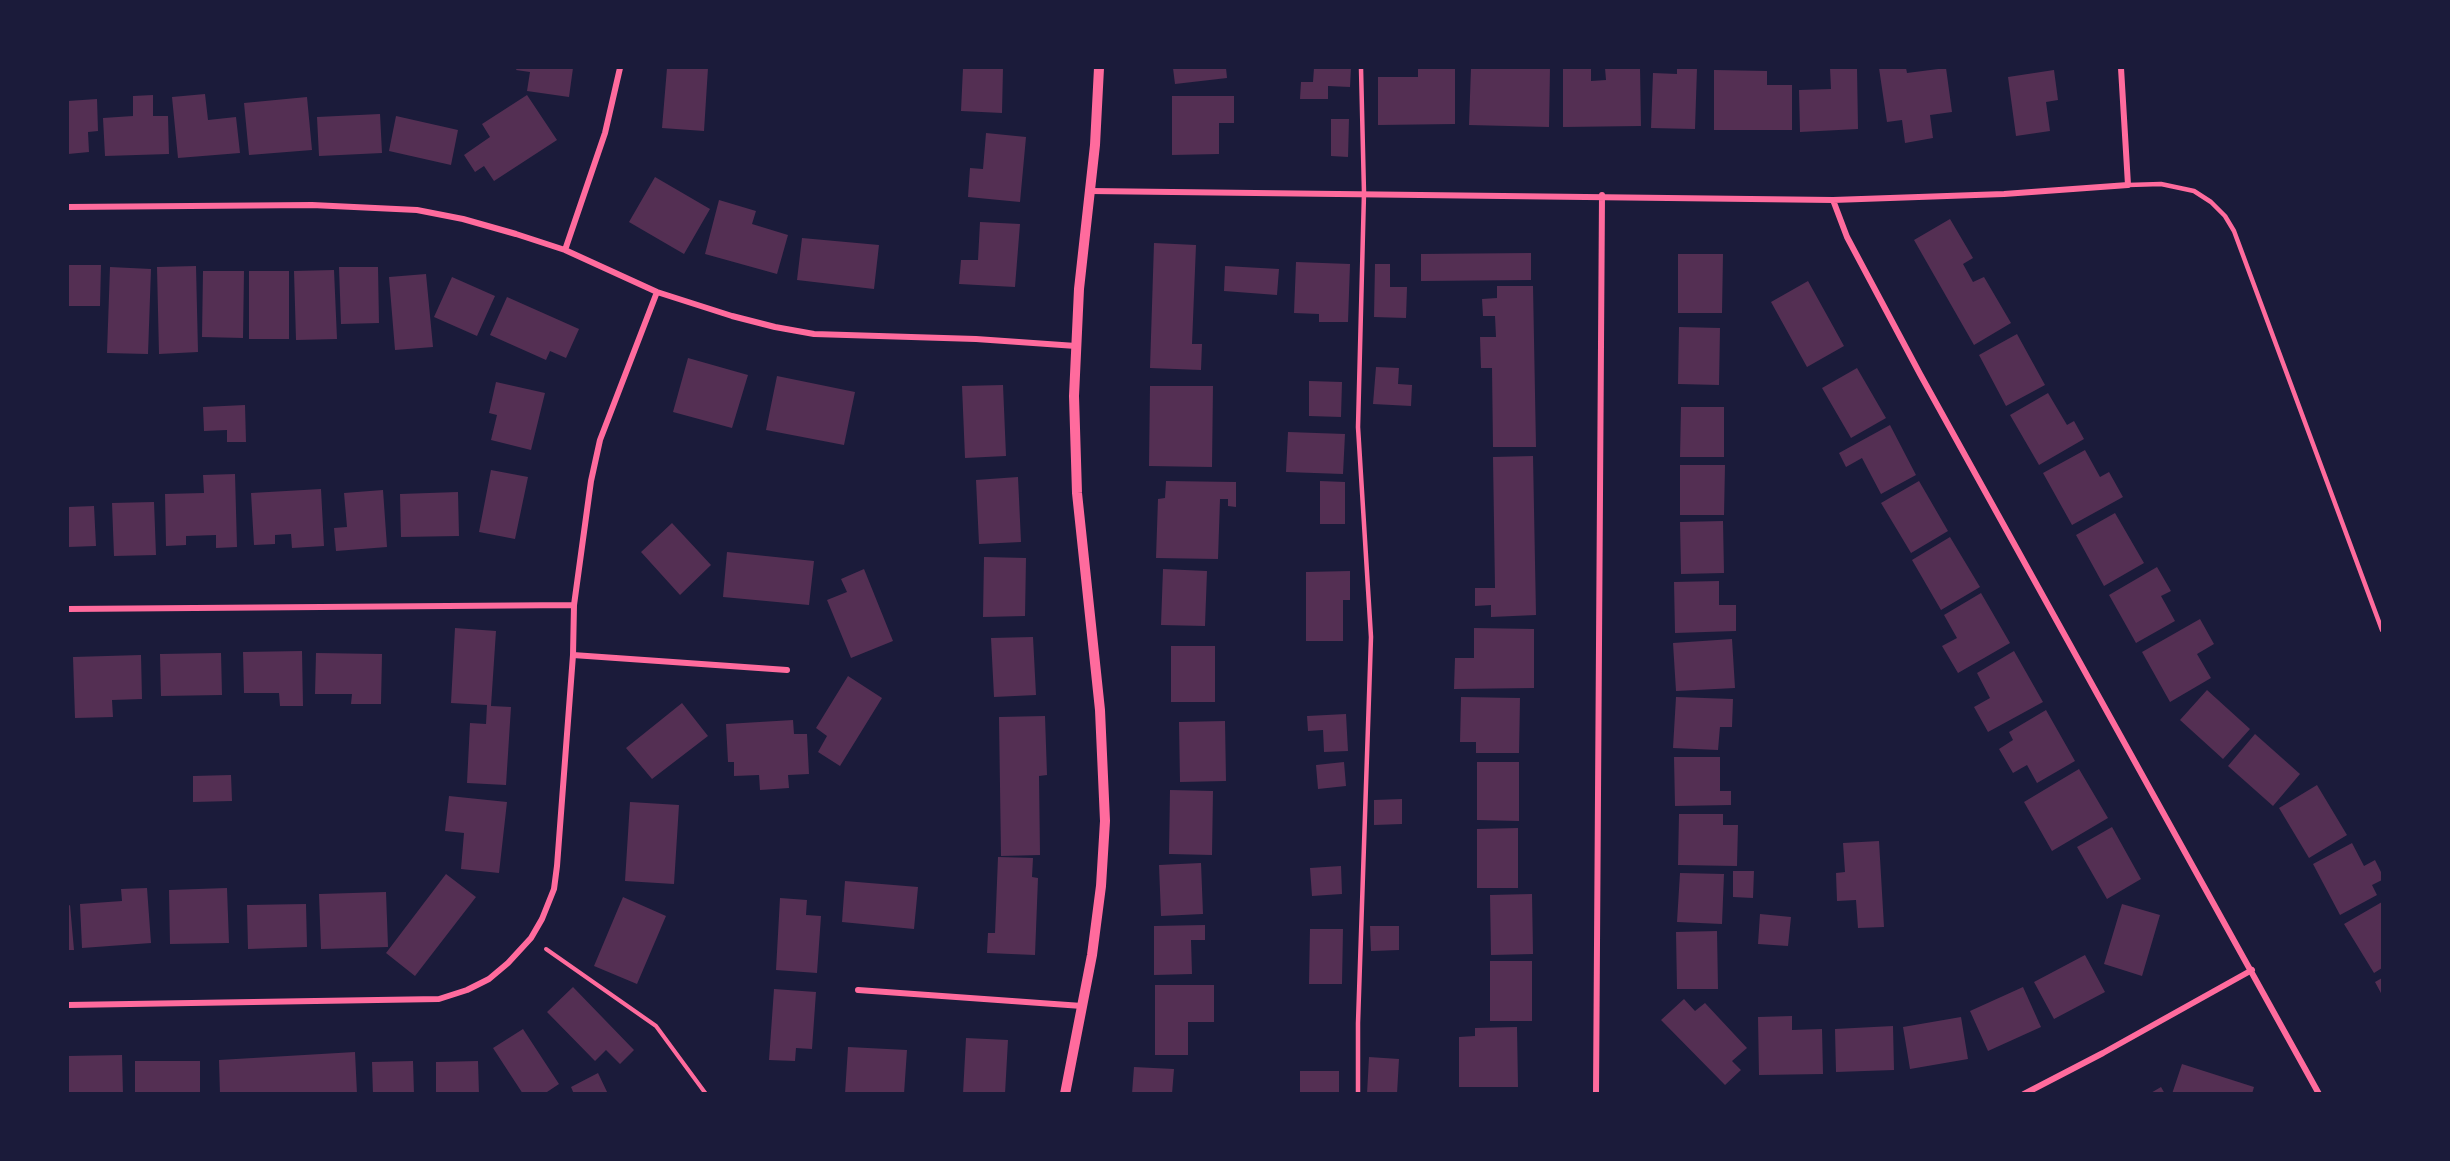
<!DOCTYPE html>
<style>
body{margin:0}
#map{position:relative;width:2450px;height:1161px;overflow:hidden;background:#1b1b3a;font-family:"Varela Round",sans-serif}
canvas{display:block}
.frame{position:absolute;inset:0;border:69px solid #1b1b3a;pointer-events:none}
</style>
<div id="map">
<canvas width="2450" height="1161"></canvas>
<div class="frame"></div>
</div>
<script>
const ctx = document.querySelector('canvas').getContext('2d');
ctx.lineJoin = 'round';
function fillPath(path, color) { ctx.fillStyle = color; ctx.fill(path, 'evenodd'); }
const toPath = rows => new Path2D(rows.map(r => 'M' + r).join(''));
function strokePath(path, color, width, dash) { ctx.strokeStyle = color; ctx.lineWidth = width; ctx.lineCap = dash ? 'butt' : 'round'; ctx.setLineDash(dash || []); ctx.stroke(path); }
const building = toPath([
 [517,68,573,68,569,97,527,91,530,72,516,70],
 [667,68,708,68,704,131,662,128],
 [963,68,1003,68,1002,113,961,111],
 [1173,68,1226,68,1227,78,1175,84],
 [1314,68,1351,68,1350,87,1328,86,1328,99,1300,99,1301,82,1313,82],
 [1418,68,1455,68,1455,124,1378,125,1378,77,1418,77],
 [1471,68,1550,68,1549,127,1469,125],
 [1563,68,1591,68,1591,81,1606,80,1605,68,1640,68,1641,126,1563,127],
 [1677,68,1697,68,1695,129,1651,128,1653,73,1677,74],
 [1830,68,1857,68,1858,129,1800,132,1799,90,1831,89],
 [1879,68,1906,68,1907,73,1946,68,1952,112,1930,115,1933,138,1905,143,1902,120,1887,122],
 [1714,70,1767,71,1767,85,1792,85,1792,130,1714,130],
 [2054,70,2058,100,2046,102,2050,131,2016,136,2008,77],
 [205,94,208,120,236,117,240,153,178,158,172,97],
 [153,95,153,116,168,116,169,154,105,156,103,118,133,116,133,96],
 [527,95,557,140,494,181,484,166,475,172,464,155,490,137,482,124],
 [1172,96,1234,96,1234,123,1219,123,1219,154,1172,155],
 [307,97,312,150,249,155,244,103],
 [97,99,98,131,88,132,89,152,68,154,68,101],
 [380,114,382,153,319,156,317,117],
 [396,116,458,130,451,165,389,151],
 [1331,119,1349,119,1348,157,1331,156],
 [986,133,1026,137,1020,202,968,197,970,168,983,169],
 [655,177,710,209,684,254,629,222],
 [719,200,756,211,752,224,788,235,777,274,705,254],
 [1950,219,1973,258,1963,264,1973,282,1984,277,2011,323,1974,345,1914,240],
 [980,222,1020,224,1015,287,959,284,961,260,978,260],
 [802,238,879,245,874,289,797,280],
 [1154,243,1196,245,1192,344,1202,344,1201,370,1150,368],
 [1531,253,1531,280,1421,281,1421,254],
 [1678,254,1723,254,1722,313,1678,313],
 [1296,262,1350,264,1348,322,1319,322,1319,314,1294,313],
 [1375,264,1390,264,1390,287,1407,287,1406,318,1374,317],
 [68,265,101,265,100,306,68,306],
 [196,266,198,352,159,354,157,267],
 [1225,266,1279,269,1277,295,1224,291],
 [110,267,151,269,148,354,107,353],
 [339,267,378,267,379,323,341,324],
 [334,270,337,339,296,340,294,271],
 [203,271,244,271,243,338,202,337],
 [249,271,289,271,289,339,249,339],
 [426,274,433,347,395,350,389,277],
 [452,277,495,296,477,336,434,317],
 [1808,281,1844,346,1807,367,1771,302],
 [1497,286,1533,286,1536,447,1493,447,1492,368,1481,368,1480,337,1496,337,1495,316,1483,316,1482,299,1497,298],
 [507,297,579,329,566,358,550,351,546,360,490,335],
 [1679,327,1720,328,1719,385,1678,384],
 [2017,334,2045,385,2006,406,1979,355],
 [688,358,748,375,732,428,673,412],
 [1376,367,1399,368,1398,384,1412,385,1411,406,1373,404],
 [1857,368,1886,418,1851,438,1822,388],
 [777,376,855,392,844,445,766,430],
 [1309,381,1342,382,1341,417,1309,416],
 [496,382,545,393,531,450,491,440,497,415,489,413],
 [1003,385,1006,456,965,458,962,386],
 [1150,386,1213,386,1212,467,1149,466],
 [2048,393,2067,425,2074,421,2084,439,2039,465,2010,415],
 [245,405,246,442,227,442,227,430,204,431,203,407],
 [1681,407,1724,407,1724,457,1680,457],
 [1890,425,1916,475,1881,494,1862,458,1846,467,1839,453],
 [1288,432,1345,434,1343,474,1286,472],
 [2085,450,2100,477,2109,472,2123,497,2072,525,2043,473],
 [1533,456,1536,615,1491,617,1491,605,1475,606,1475,588,1495,588,1493,457],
 [1680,465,1725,465,1724,515,1680,515],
 [491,470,528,477,515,539,479,532],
 [235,474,237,547,216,548,216,535,186,536,186,545,166,546,165,494,204,493,203,475],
 [1018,477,1021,542,979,544,976,480],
 [1166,481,1236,482,1236,507,1228,506,1228,499,1220,499,1218,559,1156,558,1158,499,1165,498],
 [1320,481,1345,482,1345,524,1320,524],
 [1919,481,1948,531,1911,553,1881,503],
 [321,489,324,546,292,548,291,534,275,535,275,544,254,545,251,493],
 [383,490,387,547,336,551,334,528,347,527,344,493],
 [458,492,459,536,401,537,400,494],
 [154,502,156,555,114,556,112,503],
 [94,506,96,546,68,547,68,507],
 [2115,513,2144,563,2104,586,2076,535],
 [1723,521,1724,573,1681,574,1680,522],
 [672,523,711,565,680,595,641,552],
 [1950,537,1980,587,1941,610,1912,560],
 [727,552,814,561,809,605,723,597],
 [984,557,1026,558,1025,616,983,617],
 [2157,567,2171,591,2161,596,2175,621,2136,643,2109,595],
 [864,569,893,641,851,658,827,600,847,592,841,579],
 [1163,569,1207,571,1205,626,1161,625],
 [1350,571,1350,600,1343,600,1343,641,1306,641,1306,572],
 [1719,581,1719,605,1736,605,1736,631,1675,633,1674,582],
 [1981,593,2010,643,1958,673,1942,646,1957,638,1944,615],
 [2200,619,2214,644,2197,654,2211,678,2170,702,2142,652],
 [455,628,496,631,491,706,511,707,506,785,467,783,470,723,486,724,487,705,451,703],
 [1474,628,1534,629,1534,688,1454,689,1455,658,1474,658],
 [1033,637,1036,695,994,697,991,638],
 [1732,639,1735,688,1676,691,1673,643],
 [1171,646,1215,646,1215,702,1171,702],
 [302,651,303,706,280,706,279,693,244,693,243,652],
 [2014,651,2043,702,1988,732,1974,707,1990,698,1977,673],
 [221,653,222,695,161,696,160,654],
 [316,653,382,654,381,704,351,704,352,694,315,694],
 [141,655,142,699,112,700,113,717,75,718,73,657],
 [848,676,882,698,840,766,818,752,827,736,816,728],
 [2207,690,2250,729,2223,759,2180,720],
 [1461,697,1520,698,1519,753,1476,753,1476,742,1460,742],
 [1676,697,1733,699,1732,727,1720,727,1718,750,1673,748],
 [682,703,708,736,652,779,626,748],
 [2046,710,2075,761,2037,783,2027,765,2013,773,1999,749,2013,740,2009,732],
 [1346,714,1348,751,1324,752,1323,730,1308,731,1307,716],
 [1045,716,1047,775,1039,776,1040,855,1001,856,999,717],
 [793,720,794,734,807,734,809,774,788,775,789,788,760,790,759,775,734,776,734,762,728,762,726,724],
 [1225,721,1226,781,1180,782,1179,722],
 [2255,734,2300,774,2273,806,2228,766],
 [1674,757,1720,757,1720,791,1731,791,1731,805,1675,806],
 [1344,762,1346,786,1318,789,1316,765],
 [1477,762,1519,762,1519,821,1477,820],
 [2079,769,2108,818,2052,851,2024,802],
 [231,775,232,801,193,802,193,776],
 [2317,785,2347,835,2309,858,2279,808],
 [1170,790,1213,791,1212,855,1169,854],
 [449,796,507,802,499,873,461,869,464,833,445,831],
 [1402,799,1402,824,1374,825,1374,800],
 [630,802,679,805,674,884,625,881],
 [1679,814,1723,814,1723,825,1738,825,1737,866,1678,865],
 [2112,827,2141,879,2107,899,2077,847],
 [1518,828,1518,888,1477,888,1477,829],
 [1879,841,1884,927,1858,928,1856,900,1837,901,1836,873,1845,872,1843,843],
 [2352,843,2364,866,2375,860,2382,874,2382,880,2372,885,2377,895,2340,915,2313,864],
 [998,857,1033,858,1032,877,1038,878,1035,955,987,953,988,933,995,933],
 [1201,863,1203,914,1161,916,1159,865],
 [1341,866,1342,894,1312,896,1310,868],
 [1733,871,1754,871,1753,898,1733,897],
 [1680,873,1724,874,1722,924,1677,922],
 [446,874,476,897,415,976,386,953],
 [845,881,918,887,914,929,842,922],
 [147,888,151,943,82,948,80,904,122,901,121,889],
 [227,888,229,943,170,944,169,890],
 [386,892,388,947,321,949,319,894],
 [1532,894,1533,954,1491,955,1490,895],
 [623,897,666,916,637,984,594,966],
 [780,898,807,900,806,915,821,916,817,973,776,970],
 [2382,902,2382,968,2374,973,2344,924],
 [306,904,307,947,248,949,247,905],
 [2122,904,2160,915,2142,976,2104,964],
 [70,905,74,950,68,950,68,906],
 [1760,914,1791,917,1788,946,1758,944],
 [1205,925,1205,940,1191,940,1192,974,1154,975,1154,926],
 [1370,926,1399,926,1399,950,1371,951],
 [1310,929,1343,929,1342,984,1309,984],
 [1717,931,1718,989,1677,989,1676,932],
 [2085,955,2105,992,2054,1019,2034,982],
 [1490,961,1532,961,1532,1021,1490,1021],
 [2382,978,2382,995,2375,982],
 [1155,985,1214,985,1214,1022,1188,1022,1188,1055,1155,1055],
 [573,987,634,1050,620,1064,606,1050,595,1061,547,1012],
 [2023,987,2041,1027,1988,1051,1970,1011],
 [774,989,816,992,812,1049,796,1048,795,1061,769,1060],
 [1684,999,1695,1011,1705,1003,1747,1048,1732,1061,1741,1070,1725,1085,1661,1020],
 [1792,1016,1792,1030,1822,1029,1823,1074,1759,1075,1758,1017],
 [1961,1017,1968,1059,1910,1069,1903,1027],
 [1893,1026,1894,1070,1836,1072,1835,1029],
 [1517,1027,1518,1087,1459,1087,1459,1037,1475,1036,1475,1028],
 [523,1029,559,1084,544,1094,523,1094,493,1048],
 [966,1038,1008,1040,1005,1094,963,1094],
 [848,1047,907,1050,904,1094,845,1094],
 [355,1052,357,1094,220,1094,219,1060],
 [122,1055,123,1094,68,1094,68,1056],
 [1369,1057,1399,1059,1397,1094,1367,1094],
 [135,1061,200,1061,200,1094,135,1094],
 [413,1061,414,1094,373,1094,372,1062],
 [478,1061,479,1094,436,1094,436,1062],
 [2182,1064,2254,1087,2252,1094,2172,1094],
 [1134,1067,1174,1069,1172,1094,1132,1094],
 [1300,1071,1339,1071,1339,1094,1300,1094],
 [598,1073,608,1094,574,1094,571,1087],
 [2161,1087,2165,1094,2149,1094]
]);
const path = toPath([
 [546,949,656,1026,706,1094]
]);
const service = toPath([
 [2128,185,2161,184,2194,191,2211,202,2225,216,2234,231,2382,630],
 [1358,1094,1358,1023,1371,637,1358,427,1364,193,1361,68]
]);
const minor = toPath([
 [1090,191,1833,200,2004,194,2128,185,2121,68],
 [1833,200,1847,237,1920,374,2319,1094],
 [68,207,312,205,417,210,463,219,516,234,565,250,657,292,732,316,775,327,814,334,976,339,1076,346],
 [565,250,605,133,620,68],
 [68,609,574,605],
 [573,655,787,670],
 [858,990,1082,1006],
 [68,1005,439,999,467,990,489,979,508,963,531,938,542,919,554,889,557,866,573,655,574,605,591,481,600,440,657,292],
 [1596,1094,1602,195],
 [2024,1094,2103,1053,2252,970]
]);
const tertiary = toPath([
 [1065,1094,1092,955,1101,886,1105,821,1100,710,1077,493,1074,396,1079,289,1095,145,1099,68]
]);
fillPath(building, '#542f53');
strokePath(path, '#ff6b9d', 4);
strokePath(service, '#ff6b9d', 4.5);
strokePath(minor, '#ff6b9d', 6);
strokePath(tertiary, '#ff6b9d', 10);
</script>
